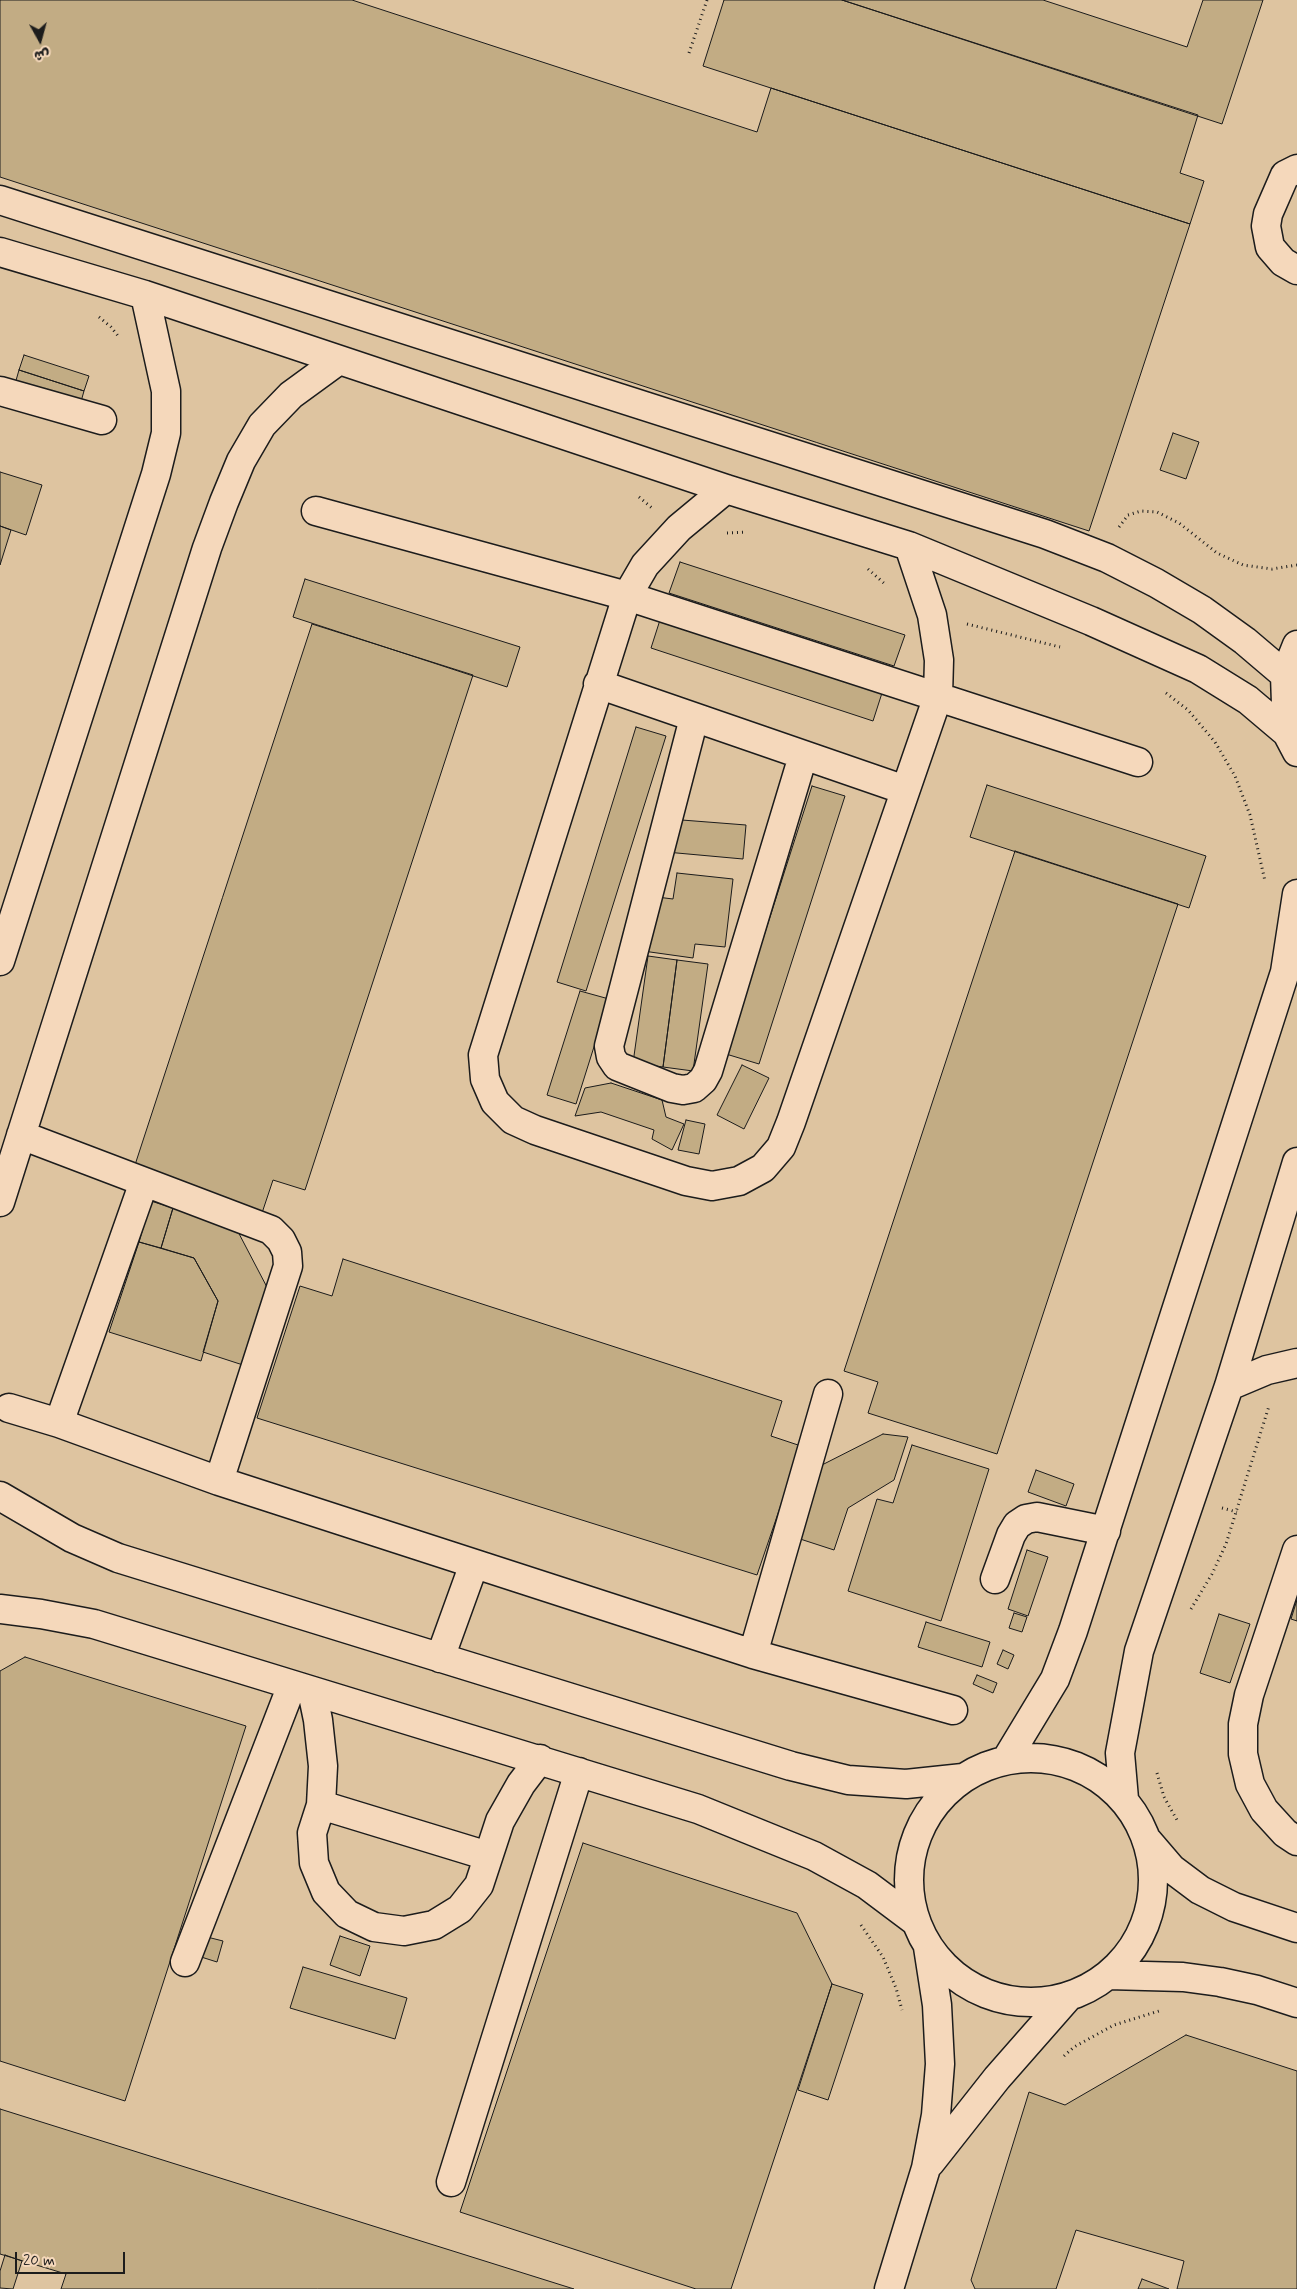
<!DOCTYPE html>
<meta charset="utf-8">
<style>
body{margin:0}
#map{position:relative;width:1297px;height:2289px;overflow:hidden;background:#efd3b0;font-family:Mynerve,"Playpen Sans Arabic",sans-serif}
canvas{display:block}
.north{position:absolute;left:15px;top:15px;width:50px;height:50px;-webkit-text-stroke:4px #f5d8bb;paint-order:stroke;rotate:173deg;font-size:14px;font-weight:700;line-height:20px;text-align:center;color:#1c1c1c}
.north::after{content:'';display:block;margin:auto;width:18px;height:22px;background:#1c1c1c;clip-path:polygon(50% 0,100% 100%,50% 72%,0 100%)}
.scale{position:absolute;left:15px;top:2252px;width:110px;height:22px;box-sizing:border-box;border:2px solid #1c1c1c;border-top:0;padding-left:6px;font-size:15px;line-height:18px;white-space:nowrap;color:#1c1c1c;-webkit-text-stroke:4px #f5d8bb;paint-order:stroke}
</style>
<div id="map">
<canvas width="1297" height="2289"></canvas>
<div class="north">ش</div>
<div class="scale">20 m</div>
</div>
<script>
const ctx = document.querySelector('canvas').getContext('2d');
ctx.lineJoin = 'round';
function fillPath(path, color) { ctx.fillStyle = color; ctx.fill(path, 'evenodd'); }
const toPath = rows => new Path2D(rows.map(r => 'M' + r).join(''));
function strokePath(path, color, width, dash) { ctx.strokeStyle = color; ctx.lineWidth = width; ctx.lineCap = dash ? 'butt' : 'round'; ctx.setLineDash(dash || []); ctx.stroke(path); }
const built = toPath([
 [0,0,1297,0,1297,2289,0,2289]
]);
const building = toPath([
 [0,0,352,0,757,132,771,88,1190,224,1089,531,0,177,0,0],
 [724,0,842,0,1198,115,1180,173,1204,181,1190,224,703,66,724,0],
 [842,0,1043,0,1187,47,1203,0,1263,0,1222,124,842,0],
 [24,355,89,376,84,391,19,370,24,355],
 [19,370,84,391,80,405,15,384,19,370],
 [1173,433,1199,442,1186,479,1160,470,1173,433],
 [0,472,42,485,26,535,0,526,0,472],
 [0,526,11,530,0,565,0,526],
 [680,562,905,635,894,666,669,593,680,562],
 [305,579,520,647,507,687,293,617,305,579],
 [660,620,882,693,873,721,651,648,660,620],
 [312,624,473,675,305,1190,273,1180,262,1213,133,1171,312,624],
 [636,727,666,736,586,991,557,982,636,727],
 [987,785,1206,856,1189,908,970,837,987,785],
 [812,786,845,796,759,1064,726,1054,812,786],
 [669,819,746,825,743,859,666,852,669,819],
 [1015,851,1178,904,997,1454,868,1413,878,1382,844,1371,1015,851],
 [677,873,733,879,725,947,695,944,693,958,643,951,649,896,673,899,677,873],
 [648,956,677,960,663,1067,633,1063,648,956],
 [677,960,708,964,693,1071,663,1067,677,960],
 [580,991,609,999,576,1104,547,1095,580,991],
 [742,1065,769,1078,744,1129,717,1115,742,1065],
 [611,1083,662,1100,666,1117,684,1124,672,1150,652,1139,654,1130,601,1112,575,1116,585,1088,611,1083],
 [686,1120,705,1124,699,1154,678,1150,686,1120],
 [151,1201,173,1208,161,1248,139,1242,151,1201],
 [173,1208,235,1226,269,1291,246,1366,203,1352,218,1301,194,1258,161,1248,173,1208],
 [139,1242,194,1258,218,1301,201,1361,109,1332,139,1242],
 [343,1259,782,1401,771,1436,801,1446,757,1575,257,1418,300,1286,332,1296,343,1259],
 [883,1434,908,1437,894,1480,848,1508,834,1550,794,1537,816,1468,883,1434],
 [912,1445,989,1469,941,1621,848,1591,877,1499,893,1503,912,1445],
 [1036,1470,1074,1484,1066,1506,1028,1492,1036,1470],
 [1027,1550,1048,1557,1028,1616,1008,1609,1027,1550],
 [1297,1600,1297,1621,1291,1619,1297,1600],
 [1014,1613,1027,1617,1022,1632,1009,1628,1014,1613],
 [1219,1614,1250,1624,1230,1683,1200,1673,1219,1614],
 [926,1622,990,1642,982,1667,918,1647,926,1622],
 [1003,1650,1014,1655,1008,1669,997,1664,1003,1650],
 [25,1657,246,1726,125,2101,0,2061,0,1671,25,1657],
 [977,1675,997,1683,993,1693,973,1684,977,1675],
 [583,1843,797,1913,832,1984,731,2289,696,2289,460,2212,583,1843],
 [203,1936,223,1941,217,1962,198,1956,203,1936],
 [340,1936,370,1946,360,1976,330,1965,340,1936],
 [303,1967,407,1998,395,2039,290,2008,303,1967],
 [832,1984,863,1994,828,2100,798,2090,832,1984],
 [1186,2035,1297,2071,1297,2289,1177,2289,1184,2261,1076,2230,1056,2289,975,2289,971,2280,1029,2092,1065,2105,1186,2035],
 [0,2109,574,2289,61,2289,66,2274,0,2254,0,2109],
 [5,2255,22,2261,13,2289,0,2288,0,2271,5,2255],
 [1142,2279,1169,2289,1138,2289,1142,2279]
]);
const path = toPath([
 [689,53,707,0],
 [99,317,111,327,119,337],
 [639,497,653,509],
 [1119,527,1128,515,1141,511,1157,512,1179,523,1217,553,1243,565,1272,569,1297,565],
 [727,533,746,532],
 [868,569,886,585],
 [967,624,1060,647],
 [1166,693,1188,710,1215,742,1235,776,1250,815,1265,881],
 [1222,1508,1237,1512],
 [1191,1609,1212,1574,1226,1544,1269,1406],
 [1157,1773,1164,1797,1177,1820],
 [861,1925,883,1957,896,1988,902,2010],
 [1064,2056,1074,2047,1114,2025,1159,2011]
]);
const minor = toPath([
 [1297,169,1285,175,1268,214,1266,226,1270,247,1283,262,1297,270],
 [0,200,1045,534,1107,558,1156,583,1202,610,1245,641,1285,675],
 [0,252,145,295,726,489,909,546,1091,621,1198,669,1248,700,1287,733],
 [0,391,102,420],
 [726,489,679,528,645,565,627,596,483,1055,485,1079,495,1102,513,1120,535,1130,686,1181,712,1186,739,1181,763,1168,781,1147,791,1122,938,696,939,660,932,615,909,546],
 [316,511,627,596,1138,762],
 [1297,645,1285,675,1287,733,1297,752],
 [598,684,905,790],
 [694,718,609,1046,611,1057,617,1066,672,1088,683,1090,694,1088,703,1080,708,1071,803,756],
 [0,961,156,474,166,433,166,391,145,295],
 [21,1135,271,1230,281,1240,287,1252,288,1266,219,1481],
 [0,1202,207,548,224,502,241,461,262,425,291,395,339,360],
 [1229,1386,1267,1370,1297,1363],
 [9,1408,59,1423,219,1481,753,1654,953,1710],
 [59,1423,144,1182],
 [0,1496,72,1538,118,1558,791,1766,848,1780,906,1784,963,1778],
 [1297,1550,1249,1695,1243,1724,1243,1754,1250,1784,1264,1810,1285,1833,1297,1841],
 [995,1579,1011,1535,1017,1525,1026,1519,1037,1517,1106,1531],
 [0,1609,41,1614,94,1624,698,1809,814,1856,867,1885,915,1921],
 [753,1654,828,1394],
 [440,1658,474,1564],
 [312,1691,318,1720,323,1766,321,1805,312,1833,314,1863,326,1892,347,1914,374,1927,404,1931,434,1925,460,1909,479,1885,500,1821,521,1784,540,1759],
 '909 1880a122 122 0 1 1 244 0a122 122 0 1 1-244 0Z',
 [1006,1760,1055,1679,1073,1631,1285,972,1297,894],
 [1124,1799,1120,1753,1139,1651,1229,1386,1297,1162],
 [321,1805,488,1856],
 [1148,1841,1172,1869,1200,1890,1234,1907,1297,1928],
 [185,1962,292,1685],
 [1108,1975,1183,1977,1220,1982,1257,1990,1297,2003],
 [930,2163,997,2078,1069,1996],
 [451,2182,579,1772],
 [889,2289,926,2168,936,2115,940,2064,937,2005,928,1947]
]);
fillPath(built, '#dec4a0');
fillPath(building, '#c2ac84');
strokePath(building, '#1c1c1c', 1);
strokePath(minor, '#1c1c1c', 31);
strokePath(path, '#1c1c1c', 3, [1, 4]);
strokePath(minor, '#f5d8bb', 28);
</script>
